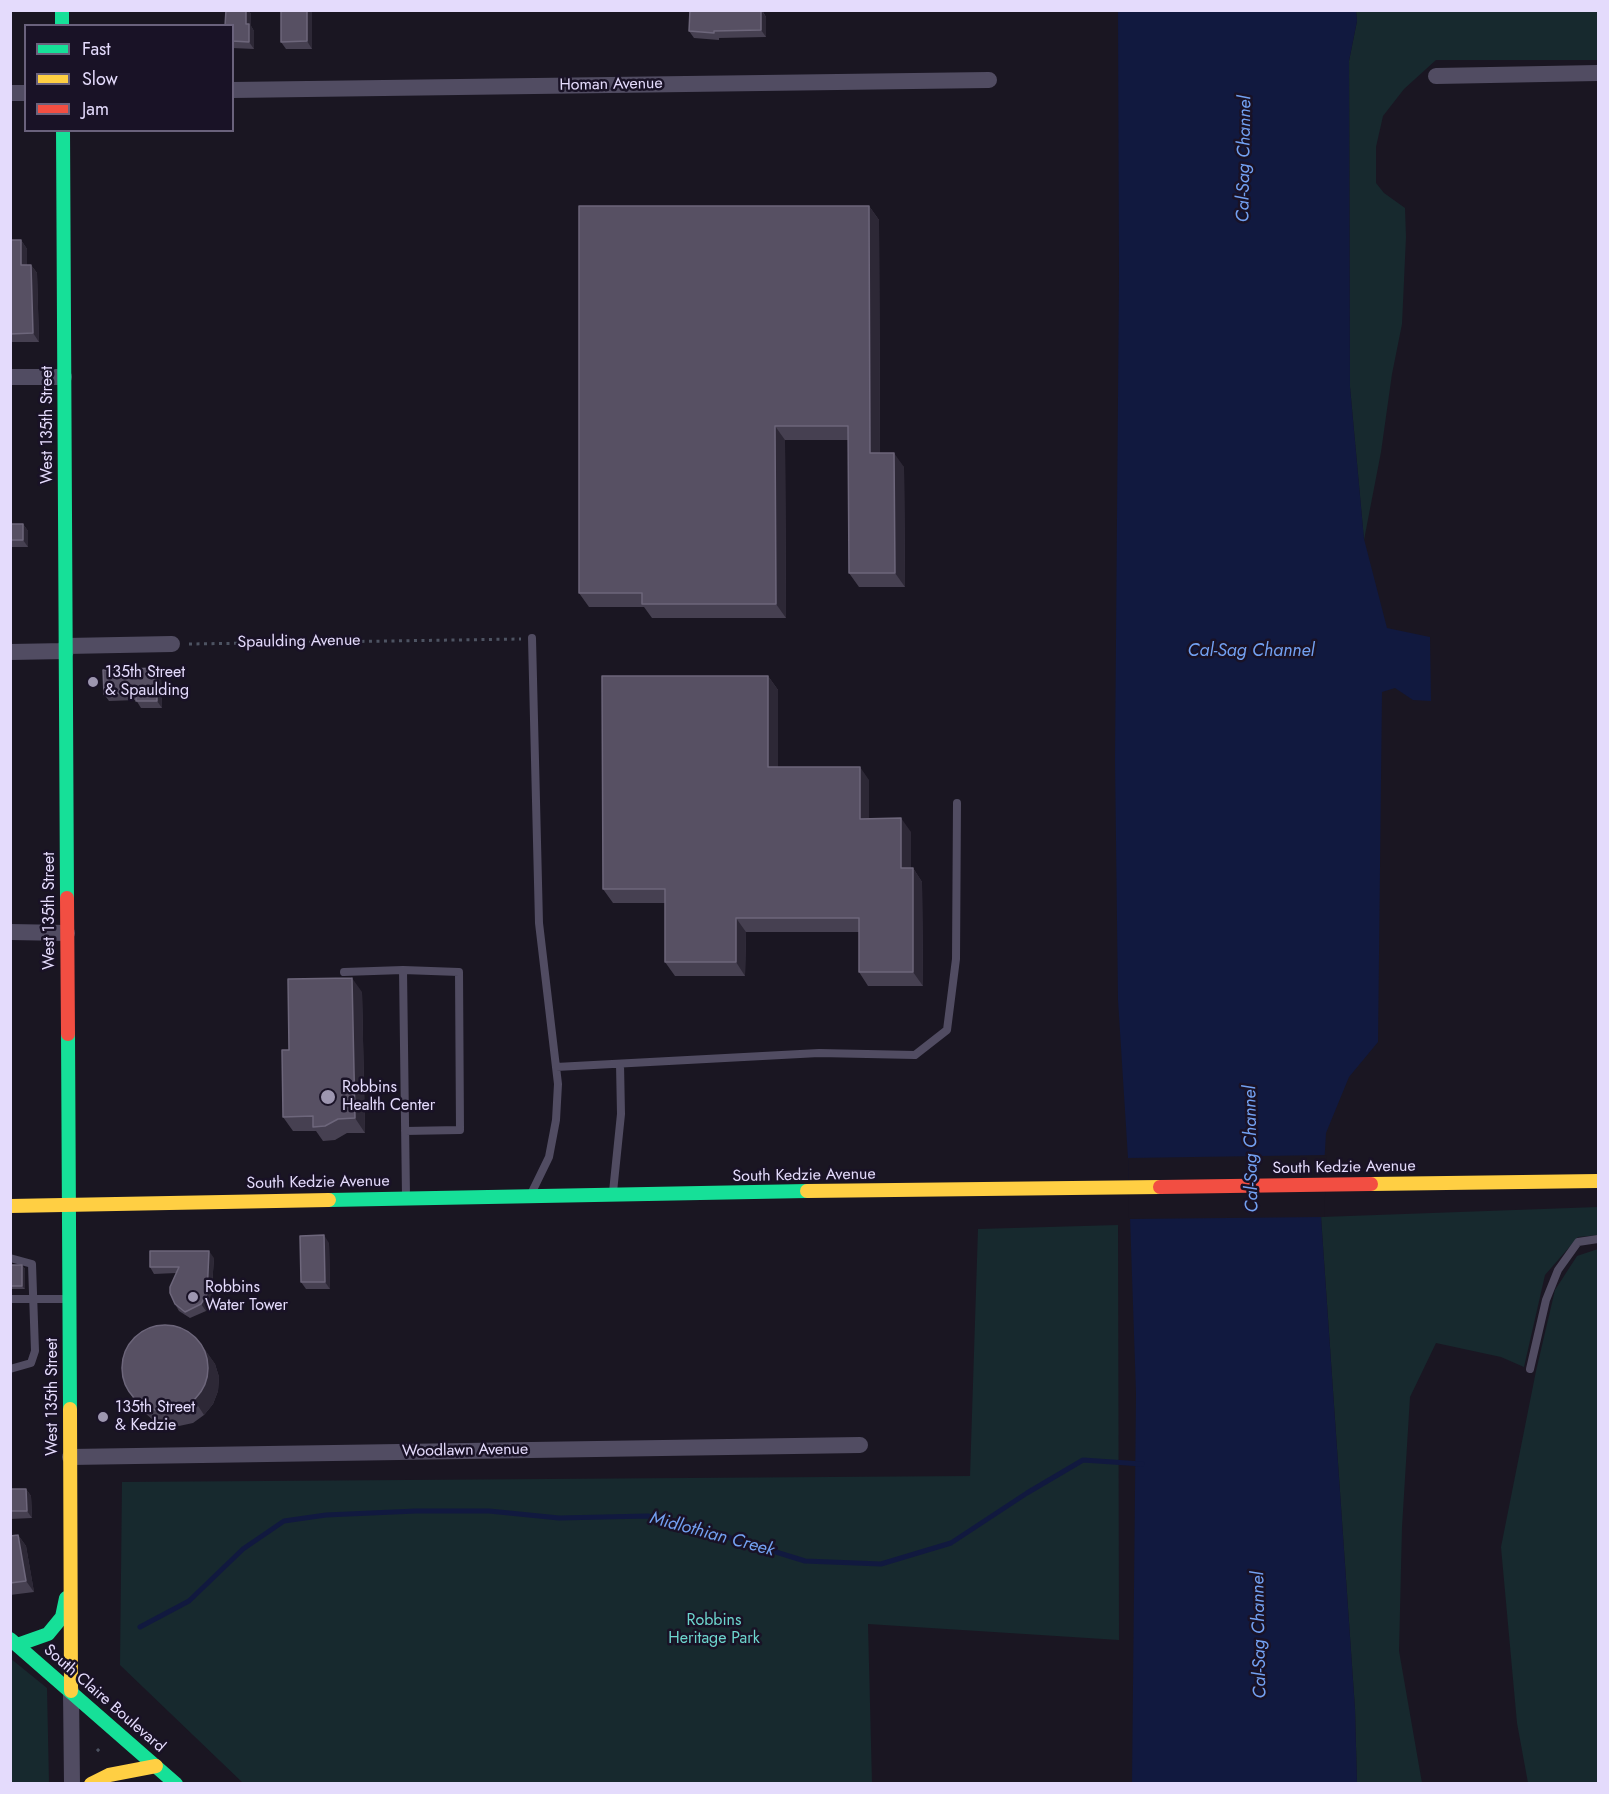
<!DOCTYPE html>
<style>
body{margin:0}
#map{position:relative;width:1609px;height:1794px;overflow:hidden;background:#1a1622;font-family:Jost,sans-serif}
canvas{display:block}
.frame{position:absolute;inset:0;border:12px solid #e4dbfc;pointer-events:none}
.legend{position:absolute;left:24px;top:24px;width:210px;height:108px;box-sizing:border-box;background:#191226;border:2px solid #6a627c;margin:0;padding:8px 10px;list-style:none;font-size:18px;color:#e4dbfc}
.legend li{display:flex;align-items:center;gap:12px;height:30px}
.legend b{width:30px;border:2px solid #6a627c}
</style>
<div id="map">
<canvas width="1609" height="1794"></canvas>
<div class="frame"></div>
<ul class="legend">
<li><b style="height:8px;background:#16e098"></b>Fast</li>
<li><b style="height:8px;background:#ffcf43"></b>Slow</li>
<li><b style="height:8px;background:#f24e42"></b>Jam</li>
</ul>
</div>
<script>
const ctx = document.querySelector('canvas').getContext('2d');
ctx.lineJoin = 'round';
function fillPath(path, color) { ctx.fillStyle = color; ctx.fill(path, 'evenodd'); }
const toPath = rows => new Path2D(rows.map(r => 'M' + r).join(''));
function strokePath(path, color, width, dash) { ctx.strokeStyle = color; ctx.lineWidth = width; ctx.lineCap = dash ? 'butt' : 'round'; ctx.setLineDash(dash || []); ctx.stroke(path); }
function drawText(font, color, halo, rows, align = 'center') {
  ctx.font = font + ' Jost,sans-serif'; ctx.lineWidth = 5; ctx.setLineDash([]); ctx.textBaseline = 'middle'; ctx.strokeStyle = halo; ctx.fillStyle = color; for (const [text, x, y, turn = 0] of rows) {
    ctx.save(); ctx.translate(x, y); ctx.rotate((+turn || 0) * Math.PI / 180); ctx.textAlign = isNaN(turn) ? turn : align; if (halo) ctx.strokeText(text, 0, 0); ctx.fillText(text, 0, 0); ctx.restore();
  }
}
const green = toPath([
 [1356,11,1598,11,1598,60,1436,60,1404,89,1383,116,1376,147,1376,183,1384,193,1405,208,1406,237,1402,324,1392,374,1381,452,1364,540,1350,387,1349,61,1357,21],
 [1598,1207,1598,1235,1578,1237,1545,1275,1524,1367,1501,1357,1436,1343,1410,1397,1402,1527,1399,1651,1422,1783,1357,1783,1355,1709,1321,1217],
 [1118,1225,1119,1640,868,1624,872,1783,243,1783,120,1665,122,1482,970,1476,978,1229],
 [1598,1249,1598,1783,1528,1783,1517,1723,1501,1547,1536,1371,1555,1290,1577,1256],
 [10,1658,47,1688,49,1783,11,1783]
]);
const water = toPath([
 [1118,11,1356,11,1357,21,1349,61,1350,387,1364,539,1387,628,1430,637,1431,701,1413,700,1395,688,1382,692,1378,1042,1349,1077,1326,1133,1321,1217,1355,1709,1357,1783,1132,1783,1136,1393,1128,1158,1118,1000,1115,760,1119,277]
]);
const pier = toPath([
 [1327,1155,1324,1217,1129,1219,1128,1158]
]);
const stream = toPath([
 [140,1627,189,1601,243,1549,284,1521,326,1515,416,1511,489,1511,559,1518,648,1516,708,1531,805,1561,881,1564,951,1543,1027,1493,1083,1460,1142,1464]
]);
const path = toPath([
 [189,644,521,639],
 [97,1749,102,1754]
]);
const lane = toPath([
 [403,970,406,1197],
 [344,972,403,970,459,972,460,1130,405,1131],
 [556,1067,819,1053,915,1055,947,1030,956,959,957,803],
 [532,1192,549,1157,556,1120,558,1084,539,923,532,638],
 [613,1192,621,1114,620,1064],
 [10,1258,32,1264,35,1351,31,1363,10,1369],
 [10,1299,67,1299],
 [1530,1369,1546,1300,1558,1270,1578,1242,1598,1239]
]);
const street = toPath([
 [1436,76,1598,73],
 [232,90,989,80],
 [10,93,26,93],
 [10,377,64,377],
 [66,646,172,644],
 [10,652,66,651],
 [10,932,67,933],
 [70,1457,860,1445],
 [71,1691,72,1784]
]);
const fast = toPath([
 [62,10,62,26],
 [63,130,67,898],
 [68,1034,70,1409],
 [329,1200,807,1191],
 [10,1639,176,1784],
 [17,1645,48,1634,62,1617,66,1598]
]);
const slow = toPath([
 [1371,1184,1598,1181],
 [807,1191,1160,1187],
 [10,1206,329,1200],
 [70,1409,71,1691],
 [91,1784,109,1775,156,1766]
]);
const jam = toPath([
 [67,898,68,1034],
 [1160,1187,1371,1184]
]);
const wall = toPath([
 [226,10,248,10,251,14,251,26,254,31,254,49,232,48,232,26],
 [312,10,312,49,286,49,281,42],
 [690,10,762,10,766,17,766,37,719,38,719,40,694,38,689,31],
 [869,206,879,220,880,453,904,467,905,587,859,587,849,573,848,440,785,440,786,618,652,618,644,607,589,607,579,593],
 [10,240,21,240,27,249,27,265,31,265,37,273,39,342,10,342],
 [10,524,23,524,28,531,28,547,10,547],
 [161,675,162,708,141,708,136,700,109,701,104,694],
 [768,676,778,690,778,767,869,780,869,819,911,832,911,868,913,868,922,882,923,986,868,986,859,972,859,932,746,932,745,976,675,976,665,962,665,903,613,903,603,889],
 [362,992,365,1133,347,1133,335,1140,323,1141,316,1131,293,1131,283,1117,289,1050],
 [329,1243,330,1289,306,1289,301,1282],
 [214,1258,211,1300,206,1311,190,1318,179,1311,175,1304,176,1273,154,1274,150,1267],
 [10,1265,22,1265,25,1269,25,1289,10,1289],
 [207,1353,215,1364,219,1377,218,1391,213,1404,204,1415,193,1423,179,1426,165,1425,152,1419,140,1409,131,1395],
 [10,1489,26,1489,31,1496,32,1518,10,1519],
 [18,1535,26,1546,34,1592,10,1595,10,1536]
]);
const shadedWall = toPath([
 [246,10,248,10,251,14,251,26,254,31,254,49,249,42,246,24],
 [307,10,312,10,312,49,307,41],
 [761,10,766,17,766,37,761,30],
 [869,206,879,220,880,467,870,453],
 [21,240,27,249,27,273,21,265],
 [31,265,37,273,39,342,33,333],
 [775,426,785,440,786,618,776,604],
 [894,453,904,467,905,587,895,573],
 [23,524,28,531,28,547,23,540],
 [156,668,161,675,162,708,157,701],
 [768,676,778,690,778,781,768,767],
 [10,706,12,708,11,724,10,723],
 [860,767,869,780,869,833,860,819],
 [901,818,911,832,911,882,901,868],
 [913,868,922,882,923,986,913,972],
 [736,918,746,932,745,976,736,962],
 [352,978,362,992,365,1133,355,1118],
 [324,1235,329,1243,330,1289,325,1282],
 [209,1251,214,1258,211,1300,206,1311,201,1304],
 [22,1265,25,1269,25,1289,22,1286],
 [197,1338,215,1364,219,1377,218,1391,213,1404,204,1415,195,1401],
 [26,1489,31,1496,32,1518,27,1511],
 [18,1535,26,1546,34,1592,26,1581]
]);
const building = toPath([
 [226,10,246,10,246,24,249,24,249,42,232,41,232,26,225,26,226,10],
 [281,10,307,10,307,41,281,42,281,10],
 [690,10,761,10,761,30,714,31,714,33,689,31,690,10],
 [579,206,869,206,870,453,894,453,895,573,849,573,848,426,775,426,776,604,642,604,642,593,579,593,579,206],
 [10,240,21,240,21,265,31,265,33,333,10,334,10,240],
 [10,524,23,524,23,540,10,540,10,524],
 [156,668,157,701,136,701,136,693,104,694,103,670,156,668],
 [602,676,768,676,768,767,860,767,860,819,901,818,901,868,913,868,913,972,859,972,859,918,736,918,736,962,665,962,665,889,603,889,602,676],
 [352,978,355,1118,338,1119,325,1126,313,1127,313,1116,283,1117,282,1050,289,1050,288,979,352,978],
 [324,1235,325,1282,301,1282,300,1236,324,1235],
 [150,1251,209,1251,207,1294,201,1304,185,1312,175,1304,170,1293,170,1287,179,1267,150,1267,150,1251],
 [10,1265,22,1265,22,1286,10,1286,10,1265],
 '122 1368a43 43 0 1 1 86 0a43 43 0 1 1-86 0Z',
 [10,1489,26,1489,27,1511,10,1511,10,1489],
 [18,1535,26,1581,10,1583,10,1536,18,1535]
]);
const markers = [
 [93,682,6,"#9d96b0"],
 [328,1097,8,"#9d96b0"],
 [193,1297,6,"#9d96b0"],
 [103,1417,6,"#9d96b0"]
];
const streetNames = [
 ["Homan Avenue",611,85,-1],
 ["West 135th Street",48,425,-90],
 ["Spaulding Avenue",299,642,-1],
 ["West 135th Street",50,911,-90],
 ["South Kedzie Avenue",1344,1168,-1],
 ["South Kedzie Avenue",804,1176,-1],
 ["South Kedzie Avenue",318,1183,-1],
 ["West 135th Street",53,1397,-90],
 ["Woodlawn Avenue",465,1451,-1],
 ["South Claire Boulevard",104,1699,41]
];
const poiNames = [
 ["135th Street",105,673],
 ["& Spaulding",105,691],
 ["Robbins",342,1088],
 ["Health Center",342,1106],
 ["Robbins",205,1288],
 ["Water Tower",205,1306],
 ["135th Street",115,1408],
 ["& Kedzie",115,1426]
];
const parkNames = [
 ["Robbins",714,1621],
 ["Heritage Park",714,1639]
];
const waterNames = [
 ["Cal-Sag Channel",1245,159,-89],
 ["Cal-Sag Channel",1251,652],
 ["Cal-Sag Channel",1252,1149,-91],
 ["Midlothian Creek",712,1535,15],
 ["Cal-Sag Channel",1260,1635,-91]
];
fillPath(green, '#17292e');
fillPath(water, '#11193f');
fillPath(pier, '#1a1622');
strokePath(stream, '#11193f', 5);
strokePath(path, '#4d5362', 3, [3, 4.5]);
strokePath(lane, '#514c62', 8);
strokePath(street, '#514c62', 16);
strokePath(fast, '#16e098', 14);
strokePath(slow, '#ffcf43', 14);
strokePath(jam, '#f24e42', 14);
fillPath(wall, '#464051');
fillPath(shadedWall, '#2d2836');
fillPath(building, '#575063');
strokePath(building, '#6d667b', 1.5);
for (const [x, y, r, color] of markers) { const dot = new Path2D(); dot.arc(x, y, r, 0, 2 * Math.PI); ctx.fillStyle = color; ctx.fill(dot); strokePath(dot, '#191226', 2); }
drawText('16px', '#e4dbfc', '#191226', streetNames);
drawText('16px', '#e4dbfc', '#191226', poiNames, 'left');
drawText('16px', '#6dd6ce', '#191226', parkNames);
drawText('italic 18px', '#73a1f2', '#191226', waterNames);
</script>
